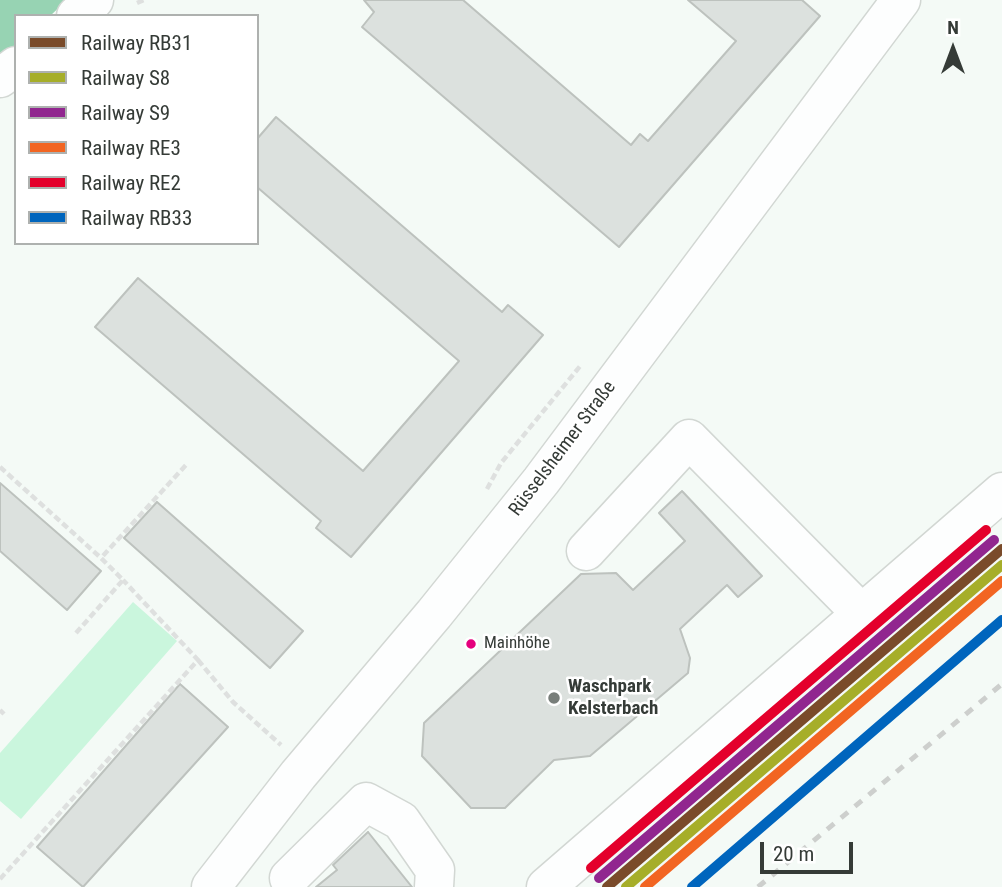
<!DOCTYPE html>
<meta charset="utf-8">
<style>
body{margin:0}
#map{position:relative;width:1002px;height:887px;overflow:hidden;background:#f4faf6;font-family:"Roboto Condensed",sans-serif}
canvas{display:block}
.legend{position:absolute;left:14px;top:14px;width:245px;height:231px;box-sizing:border-box;background:#fff;border:2px solid #aeb1af;margin:0;padding:9px 12px;list-style:none;font-size:21px;color:#353b37}
.legend li{display:flex;align-items:center;gap:14px;height:35px}
.legend b{width:35px;border:2px solid #aeb1af}
.north{position:absolute;left:918px;top:14px;width:70px;height:70px;-webkit-text-stroke:5px #fff;paint-order:stroke;rotate:0deg;font-size:19px;font-weight:700;line-height:28px;text-align:center;color:#353b37}
.north::after{content:'';display:block;margin:auto;width:24px;height:32px;background:#353b37;clip-path:polygon(50% 0,100% 100%,50% 72%,0 100%)}
.scale{position:absolute;left:760px;top:842px;width:93px;height:32px;box-sizing:border-box;border:4px solid #353b37;border-top:0;padding-left:9px;font-size:21px;line-height:24px;white-space:nowrap;color:#353b37;-webkit-text-stroke:5px #fff;paint-order:stroke}
</style>
<div id="map">
<canvas width="1002" height="887"></canvas>
<ul class="legend">
<li><b style="height:9px;background:#7a4b2a"></b>Railway RB31</li>
<li><b style="height:9px;background:#a6ae29"></b>Railway S8</li>
<li><b style="height:9px;background:#91268f"></b>Railway S9</li>
<li><b style="height:9px;background:#f26522"></b>Railway RE3</li>
<li><b style="height:9px;background:#e4002b"></b>Railway RE2</li>
<li><b style="height:9px;background:#0065bd"></b>Railway RB33</li>
</ul>
<div class="north">N</div>
<div class="scale">20 m</div>
</div>
<script>
const ctx = document.querySelector('canvas').getContext('2d');
ctx.lineJoin = 'round';
function fillPath(path, color) { ctx.fillStyle = color; ctx.fill(path, 'evenodd'); }
const toPath = rows => new Path2D(rows.map(r => 'M' + r).join(''));
function strokePath(path, color, width, dash) { ctx.strokeStyle = color; ctx.lineWidth = width; ctx.lineCap = dash ? 'butt' : 'round'; ctx.setLineDash(dash || []); ctx.stroke(path); }
function drawText(font, color, halo, rows, align = 'center') {
  ctx.font = font + ' "Roboto Condensed",sans-serif'; ctx.lineWidth = 5; ctx.setLineDash([]); ctx.textBaseline = 'middle'; ctx.strokeStyle = halo; ctx.fillStyle = color; for (const [text, x, y, turn = 0] of rows) {
    ctx.save(); ctx.translate(x, y); ctx.rotate((+turn || 0) * Math.PI / 180); ctx.textAlign = isNaN(turn) ? turn : align; if (halo) ctx.strokeText(text, 0, 0); ctx.fillText(text, 0, 0); ctx.restore();
  }
}
const green = toPath([
 [133,602,177,641,21,819,0,801,0,753]
]);
const water = toPath([
 [0,0,67,0,50,16,16,16,16,47,0,61]
]);
const building = toPath([
 [364,0,463,0,631,145,640,134,648,141,736,41,688,0,802,0,820,16,619,247,362,27,374,12,364,0],
 [276,117,502,312,508,305,543,335,351,557,316,528,321,521,95,327,138,278,363,471,459,361,257,187,257,139,276,117],
 [0,483,101,571,67,610,0,551,0,483],
 [682,491,762,576,738,597,727,585,680,629,690,658,688,673,590,756,554,760,505,808,471,808,422,756,424,723,581,574,616,573,633,590,685,541,659,513,682,491],
 [157,502,303,631,270,668,124,538,157,502],
 [180,684,228,727,83,887,37,847,180,684],
 [368,832,412,887,316,887,337,870,333,865,368,832]
]);
const path = toPath([
 [137,3,144,0],
 [0,467,101,558],
 [487,489,501,463,581,365],
 [76,633,123,580,101,558,186,465],
 [198,660,233,702,281,745],
 [0,710,4,714],
 [0,879,198,660,123,580]
]);
const minor = toPath([
 [76,16,94,0],
 [0,78,16,66],
 [586,551,689,439,862,614],
 [289,878,366,802,401,821,435,870,434,887],
 [211,887,298,775,434,614,541,481,901,0],
 [546,887,1002,492]
]);
const rail = toPath([
 [758,887,1002,684]
]);
const rail1 = toPath([
 [607,887,1002,549]
]);
const rail2 = toPath([
 [626,887,1002,565]
]);
const rail3 = toPath([
 [599,878,994,540]
]);
const rail4 = toPath([
 [645,887,1002,581]
]);
const rail5 = toPath([
 [591,868,986,530]
]);
const rail6 = toPath([
 [692,887,1002,620]
]);
const markers = [
 [471,644,6,"#e5007d"],
 [554,698,7,"#787e7a"]
];
const busNames = [
 ["Mainhöhe",484,644]
];
const streetNames = [
 ["Rüsselsheimer Straße",563,449,-53]
];
const poiNames = [
 ["Waschpark",568,687],
 ["Kelsterbach",568,709]
];
fillPath(green, '#caf6dd');
fillPath(water, '#97d3b3');
fillPath(building, '#dce1de');
strokePath(building, '#bdc2be', 2);
strokePath(minor, '#d2d7d3', 41);
strokePath(path, '#dee0df', 4.5, [7, 3.5]);
strokePath(minor, '#fdfefe', 38);
strokePath(rail, '#cdcfcd', 5, [9, 9]);
strokePath(rail1, '#7a4b2a', 10);
strokePath(rail2, '#a6ae29', 10);
strokePath(rail3, '#91268f', 10);
strokePath(rail4, '#f26522', 10);
strokePath(rail5, '#e4002b', 10);
strokePath(rail6, '#0065bd', 10);
for (const [x, y, r, color] of markers) { const dot = new Path2D(); dot.arc(x, y, r, 0, 2 * Math.PI); ctx.fillStyle = color; ctx.fill(dot); strokePath(dot, '#fff', 2.5); }
drawText('17px', '#353b37', '#fff', busNames, 'left');
drawText('19px', '#353b37', '#fff', streetNames);
drawText('bold 19px', '#353b37', '#fff', poiNames, 'left');
</script>
